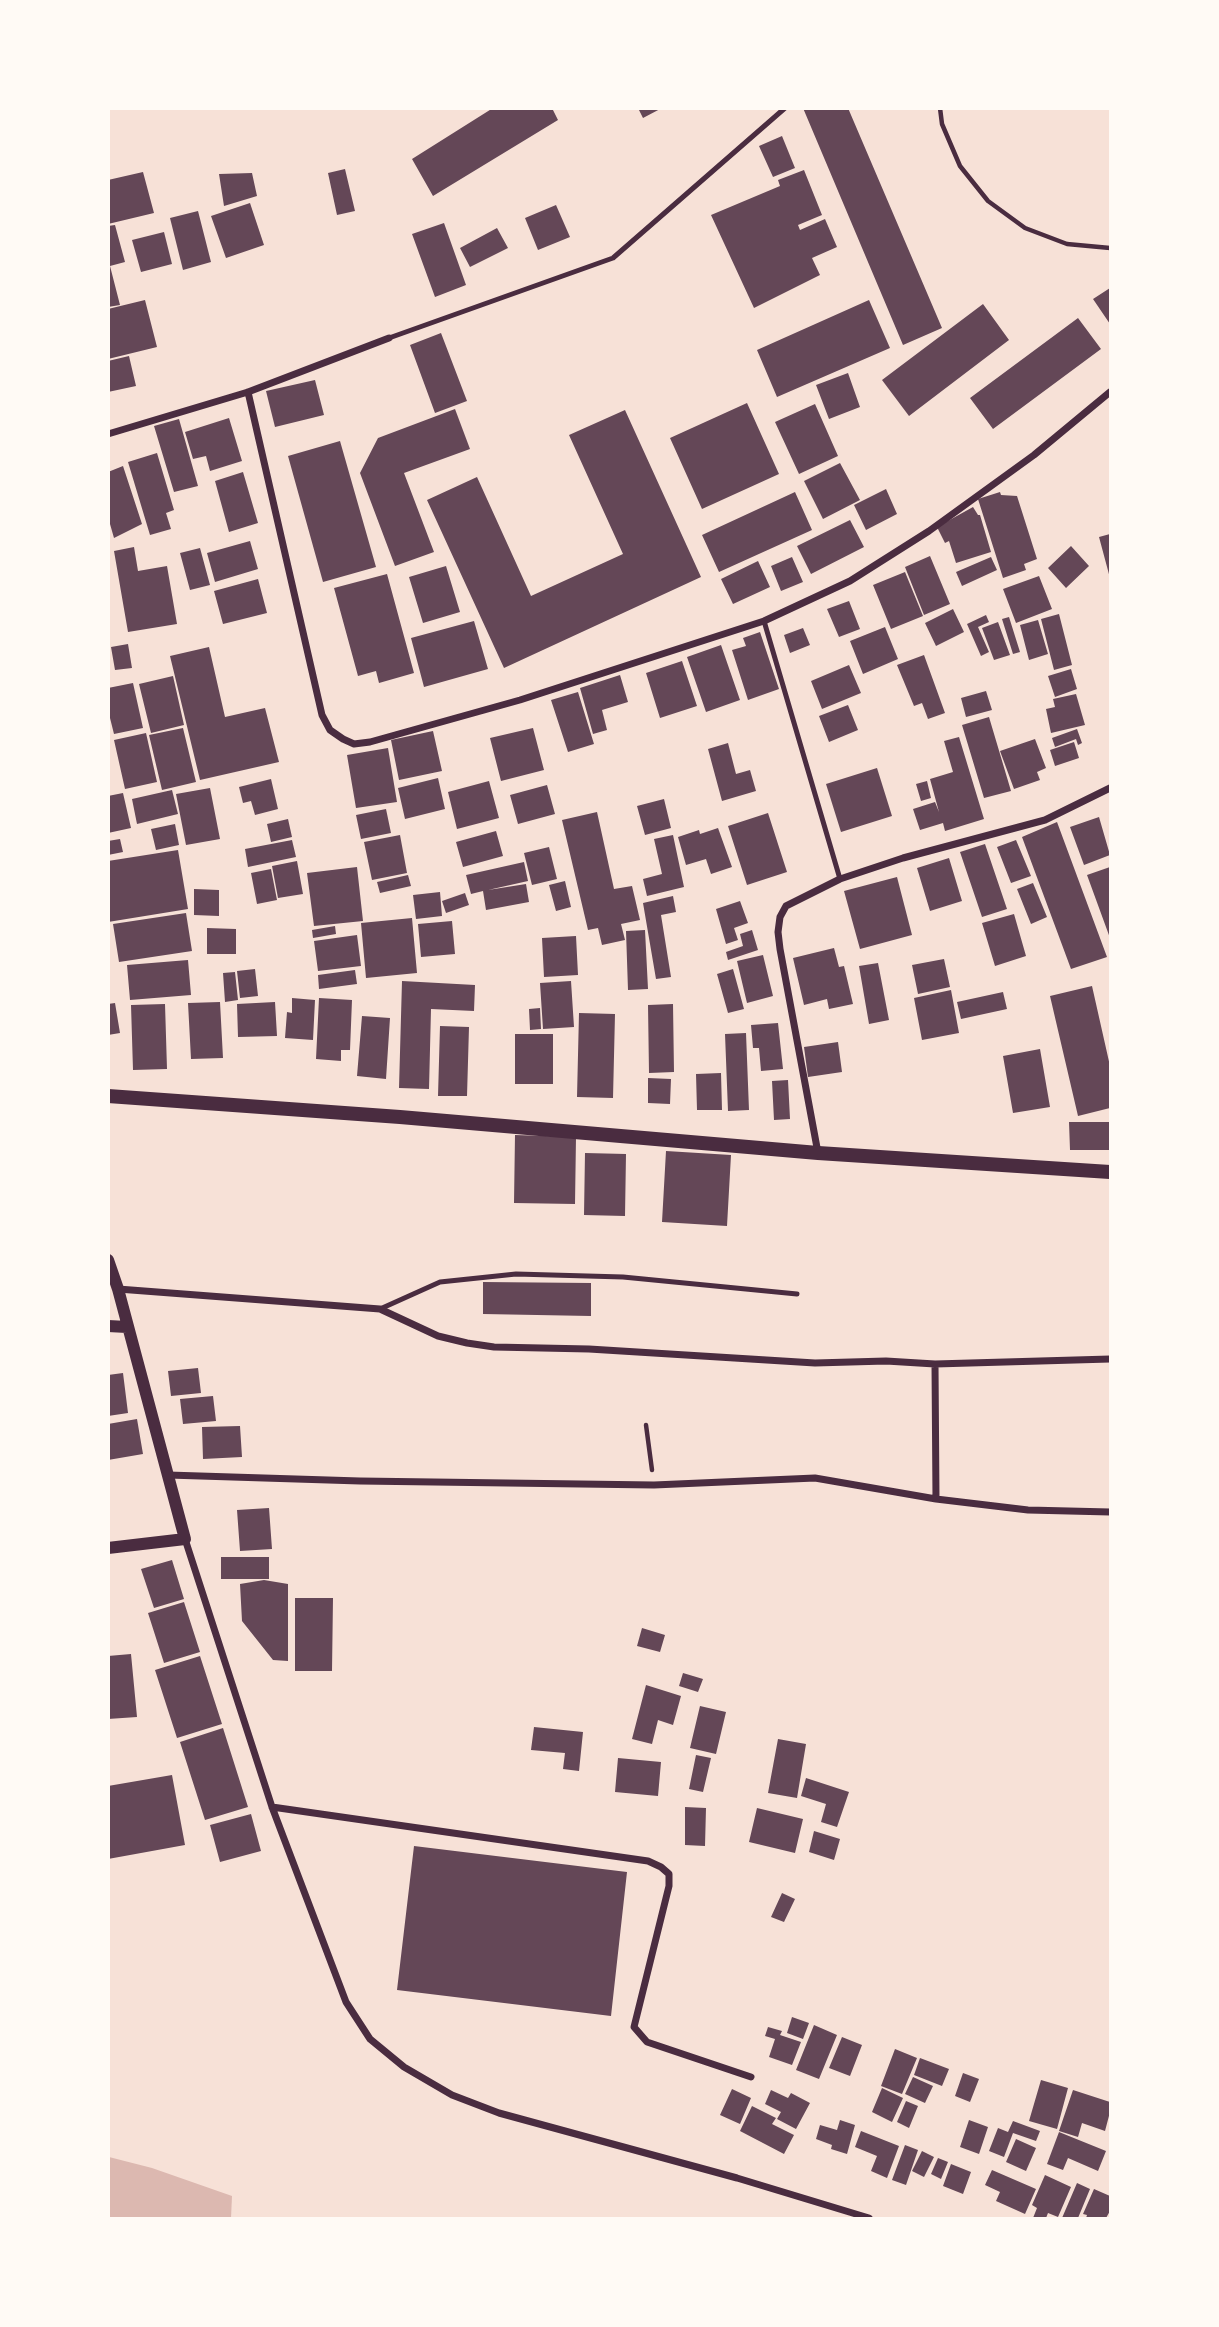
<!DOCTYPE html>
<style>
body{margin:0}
#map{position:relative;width:1219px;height:2327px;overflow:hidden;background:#f7e1d7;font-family:"Golos Text",sans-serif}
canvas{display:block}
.frame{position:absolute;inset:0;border:110px solid #fffaf5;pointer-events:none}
</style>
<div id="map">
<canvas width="1219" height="2327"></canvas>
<div class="frame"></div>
</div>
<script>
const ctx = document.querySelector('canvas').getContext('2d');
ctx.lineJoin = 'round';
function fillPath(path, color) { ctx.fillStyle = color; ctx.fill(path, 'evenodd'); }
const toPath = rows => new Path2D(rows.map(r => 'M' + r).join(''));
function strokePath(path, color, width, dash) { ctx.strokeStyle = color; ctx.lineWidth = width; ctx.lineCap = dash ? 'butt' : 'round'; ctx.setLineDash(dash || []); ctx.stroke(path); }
const water = toPath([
 [109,2157,152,2168,232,2196,231,2218,109,2218]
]);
const building = toPath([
 [493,108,552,108,558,120,433,196,412,159],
 [638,108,662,108,643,118],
 [803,108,848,108,942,328,903,345],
 [782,136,795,168,773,177,759,146],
 [345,169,355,211,337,215,328,173],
 [804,170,822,215,798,225,800,230,825,219,837,247,812,258,820,275,754,308,711,215,780,186,778,180],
 [143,172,154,213,108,224,108,180],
 [252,173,257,196,224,206,219,174],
 [250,203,264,245,226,258,211,216],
 [556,205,570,237,538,250,525,218],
 [198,211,211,262,183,270,170,218],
 [444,223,466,285,435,297,412,234],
 [115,225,125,262,110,266,120,305,108,307,108,226],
 [497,228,508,248,470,267,460,248],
 [164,232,172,264,141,272,132,240],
 [1110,288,1110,324,1093,299],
 [145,300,157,347,108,359,108,309],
 [869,300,890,348,777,397,757,350],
 [983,304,1009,340,909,416,882,380],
 [1078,318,1101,349,993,429,970,398],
 [441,333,467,401,435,413,410,345],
 [129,356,136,386,108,392,108,361],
 [848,373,860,407,829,419,816,385],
 [315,380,324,415,275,427,266,391],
 [747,403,779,474,702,509,670,438],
 [815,404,838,456,799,474,775,422],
 [455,409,470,449,404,473,434,552,395,566,360,473,378,438],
 [625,410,701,577,504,668,427,500,477,477,531,596,623,554,569,435],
 [229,418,242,461,210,471,206,456,193,459,185,432],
 [179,419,198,486,174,492,154,426],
 [340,441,376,567,323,582,288,456],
 [157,453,174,510,166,513,171,529,150,535,128,462],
 [840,463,860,500,823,519,804,481],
 [123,466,142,524,114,538,108,517,108,472],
 [243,472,258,523,229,532,215,481],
 [886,489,897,514,866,530,854,505],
 [795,492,812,530,719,572,702,535],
 [1000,492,1001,495,1017,496,1037,559,1024,564,1026,570,1003,578,978,499],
 [973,507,978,515,980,515,991,552,956,563,949,541,945,543,937,527],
 [850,520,864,547,811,574,797,546],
 [1110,534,1110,578,1099,537],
 [250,541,258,569,215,582,207,553],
 [1071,546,1089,566,1066,588,1048,568],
 [134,547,138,571,167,566,177,624,128,632,114,551],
 [200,548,210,585,190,590,180,553],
 [930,556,950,604,924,615,905,567],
 [792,557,803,582,781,591,771,566],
 [991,557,997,570,962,586,956,572],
 [758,561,770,587,733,604,721,579],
 [446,566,460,612,423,623,409,577],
 [905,572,923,616,891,629,873,585],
 [387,574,414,673,379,683,376,671,358,676,334,588],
 [1039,576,1052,609,1016,623,1003,589],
 [258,579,267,613,223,624,214,591],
 [849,601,860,629,839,637,827,609],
 [953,609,964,632,936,646,925,623],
 [1059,614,1072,665,1054,670,1041,619],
 [986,615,989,622,978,627,989,652,981,656,967,624],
 [1009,617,1020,652,1013,654,1002,619],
 [1038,620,1048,654,1029,660,1020,625],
 [474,621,488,669,424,687,411,638],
 [998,622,1010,655,994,660,982,628],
 [885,627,898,659,863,674,850,641],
 [803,628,810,645,790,653,784,635],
 [760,632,779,689,748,700,732,650,746,646,743,638],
 [128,644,132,668,115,670,111,647],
 [721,645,740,700,706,712,687,657],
 [209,647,225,717,265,708,279,762,200,780,170,656],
 [924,655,945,713,928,719,922,703,914,706,897,665],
 [682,661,697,706,660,718,646,673],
 [849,665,861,693,822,709,811,681],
 [1071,669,1077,689,1055,697,1048,676],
 [620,675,628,702,602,710,607,730,593,734,580,688],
 [173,676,184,725,151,733,139,684],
 [133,683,143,728,114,734,108,710,108,688],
 [986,691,992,710,966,717,961,698],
 [578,692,594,744,568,752,551,700],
 [1076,694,1085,725,1051,733,1046,709,1055,707,1053,699],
 [848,705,858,730,829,742,819,716],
 [989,717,1011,791,984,798,962,725],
 [183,728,196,782,162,790,149,735],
 [533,728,544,770,501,781,490,738],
 [1077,729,1082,743,1078,745,1076,739,1055,747,1052,738],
 [433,731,442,771,399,780,391,740],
 [146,733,157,782,125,789,114,740],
 [959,737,984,819,945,831,943,823,920,830,913,809,935,802,939,812,930,779,953,772,944,741],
 [1035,739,1046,768,1037,772,1040,780,1014,789,1000,751],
 [1074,742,1079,758,1055,766,1050,750],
 [728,743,736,774,750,770,756,791,722,801,708,749],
 [388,748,397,802,356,808,347,755],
 [877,768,892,816,841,832,826,784],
 [438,778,445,809,405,819,398,788],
 [271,779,278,809,255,815,251,801,243,803,239,787],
 [489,781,499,818,457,829,448,792],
 [927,781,931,798,921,801,916,784],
 [547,785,555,814,518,824,510,795],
 [210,788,220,839,186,845,176,794],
 [172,790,178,814,137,824,132,799],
 [123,793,131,828,108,833,108,796],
 [664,799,671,828,645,835,637,806],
 [386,809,391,833,361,839,356,815],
 [597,812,614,889,632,886,640,920,621,924,625,940,602,945,598,928,588,930,562,820],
 [768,813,787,872,747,885,728,826],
 [1099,817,1110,855,1084,865,1070,827],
 [288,819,292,837,271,842,267,824],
 [1057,822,1107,957,1071,969,1022,837],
 [175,824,179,845,156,850,151,829],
 [718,828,732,867,711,874,706,859,686,865,678,837,699,830,700,834],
 [496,831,503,856,463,867,456,842],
 [400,835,407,873,372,880,364,842],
 [673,835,684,887,647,896,643,879,662,874,654,839],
 [120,839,123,852,108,855,108,841],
 [292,840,296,857,248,867,245,849],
 [1016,840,1031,876,1011,883,997,847],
 [985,844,1007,909,982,917,960,852],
 [549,847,557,879,532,885,524,853],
 [178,850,188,909,108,922,108,861],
 [949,858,962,901,930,911,917,868],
 [297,861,303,894,278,898,272,866],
 [524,862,528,881,488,890,526,884,529,902,486,910,483,891,471,894,466,875],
 [357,867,363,921,314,926,307,873],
 [1110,867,1110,938,1087,875],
 [271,869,277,900,257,904,251,873],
 [408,875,411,886,380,893,377,882],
 [897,877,912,935,860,949,844,891],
 [565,881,571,907,556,911,549,885],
 [1033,883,1047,917,1031,924,1017,889],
 [194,889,219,890,219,916,194,915],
 [440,892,442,916,416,919,413,895],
 [465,893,469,905,446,913,442,901],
 [673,896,676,912,661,915,671,977,656,979,643,903],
 [740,901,748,923,734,928,738,940,726,944,716,909],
 [186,913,192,951,119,962,113,924],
 [1014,914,1026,956,995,966,982,923],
 [412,918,417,973,366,978,361,923],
 [452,921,455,954,421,957,418,924],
 [335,926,336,934,313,938,312,930],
 [207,928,236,929,236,954,207,954],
 [645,930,648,989,628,990,626,931],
 [752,930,758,950,728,960,726,952,743,946,740,934],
 [357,935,361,966,318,971,314,941],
 [576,936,578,975,544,977,542,938],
 [834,948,839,967,844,966,853,1004,829,1009,827,999,804,1005,793,958],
 [763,955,773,996,747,1003,737,961],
 [944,959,950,987,918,994,912,965],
 [188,960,191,995,130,1000,127,965],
 [878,963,889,1020,869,1024,859,966],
 [255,969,258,996,240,998,237,971],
 [733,969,744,1009,728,1013,717,974],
 [355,970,357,984,319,989,318,975],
 [235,972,238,1000,225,1002,223,973],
 [402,981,475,985,474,1011,431,1009,429,1089,399,1088],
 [571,981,574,1027,543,1029,540,983],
 [1092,986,1110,1066,1110,1108,1078,1116,1050,996],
 [951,990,959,1033,922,1040,914,998],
 [1003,992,1007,1009,961,1019,957,1002],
 [292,998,315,1000,313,1040,285,1038,287,1012,292,1013],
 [319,998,352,1000,350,1050,341,1050,341,1061,316,1059],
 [220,1002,223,1058,191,1059,188,1003],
 [275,1002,277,1036,238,1037,237,1004],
 [115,1003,120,1033,108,1035,108,1004],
 [165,1004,167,1069,133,1070,131,1005],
 [673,1004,674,1072,649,1073,648,1005],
 [540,1008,541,1029,530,1030,529,1009],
 [579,1013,615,1014,613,1098,577,1097],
 [362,1016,390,1018,386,1079,357,1076],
 [778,1023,783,1069,761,1071,759,1048,753,1048,751,1025],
 [440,1026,469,1027,467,1096,438,1096],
 [746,1033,749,1110,728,1111,725,1034],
 [515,1034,553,1034,553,1084,515,1084],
 [838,1042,842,1072,808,1077,804,1047],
 [1040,1049,1050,1107,1013,1113,1003,1056],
 [721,1073,722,1110,697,1110,696,1074],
 [648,1078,671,1079,670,1104,648,1103],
 [788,1080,790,1119,774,1120,772,1081],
 [1069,1122,1110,1122,1110,1150,1070,1150],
 [515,1135,576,1137,575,1204,514,1203],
 [666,1151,731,1155,727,1226,662,1222],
 [585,1153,626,1154,625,1216,584,1215],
 [483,1282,591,1283,591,1316,483,1314],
 [198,1368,201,1393,171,1396,168,1371],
 [123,1373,128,1413,108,1416,108,1375],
 [213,1396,216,1421,183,1424,180,1399],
 [137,1419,143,1454,108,1460,108,1424],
 [240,1426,242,1457,203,1459,202,1427],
 [269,1508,272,1549,240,1551,237,1510],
 [221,1557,269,1557,269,1579,221,1579],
 [172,1560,184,1599,154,1608,141,1569],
 [264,1580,288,1584,288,1661,273,1660,242,1621,240,1584],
 [295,1598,333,1598,332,1671,295,1671],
 [184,1602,200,1652,164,1663,148,1613],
 [642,1628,665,1635,660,1652,637,1646],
 [131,1654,137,1717,108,1719,108,1656],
 [200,1656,222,1724,177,1738,155,1670],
 [683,1673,703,1679,698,1692,679,1686],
 [646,1685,681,1696,673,1725,658,1720,652,1744,632,1739],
 [700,1706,726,1712,716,1754,690,1748],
 [534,1727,583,1732,579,1771,563,1769,565,1753,531,1750],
 [223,1728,248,1807,205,1820,180,1742],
 [778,1739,806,1744,797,1798,768,1793],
 [696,1755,711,1758,703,1792,689,1789],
 [618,1758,661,1762,658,1796,615,1792],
 [172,1775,185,1845,108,1859,108,1786],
 [806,1778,849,1792,837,1827,821,1822,826,1804,801,1796],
 [685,1807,706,1808,705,1846,685,1845],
 [757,1808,803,1819,795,1853,749,1842],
 [251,1814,261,1851,220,1862,210,1825],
 [814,1831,840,1839,834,1860,809,1852],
 [414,1846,627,1872,611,2016,397,1990],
 [782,1893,795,1899,784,1922,771,1917],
 [792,2017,809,2023,803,2039,787,2033],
 [814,2025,837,2035,819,2079,796,2070],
 [768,2027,782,2031,780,2035,801,2042,792,2065,769,2057,775,2039,765,2036],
 [842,2037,862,2045,850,2076,829,2068],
 [895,2049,917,2058,902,2094,881,2086],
 [920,2058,949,2069,942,2086,914,2075],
 [963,2073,979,2079,970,2102,955,2096],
 [913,2077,933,2086,925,2103,905,2094],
 [1041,2080,1068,2088,1057,2129,1029,2121],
 [882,2088,903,2098,892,2122,872,2112],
 [732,2089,751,2098,740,2124,720,2115],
 [771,2090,788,2098,791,2093,810,2103,796,2129,777,2119,781,2112,765,2104],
 [1073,2090,1110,2102,1110,2112,1105,2131,1082,2123,1078,2137,1059,2131],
 [906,2101,918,2106,909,2128,897,2122],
 [752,2106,776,2118,772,2124,794,2135,784,2154,740,2131],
 [840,2120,855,2125,847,2154,831,2149,832,2145,816,2139,820,2125,837,2130],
 [969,2120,988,2127,979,2154,960,2147],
 [1013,2121,1040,2131,1036,2141,1013,2133,1004,2157,989,2151,998,2128,1008,2132],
 [861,2131,899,2146,887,2178,871,2171,877,2156,855,2147],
 [1059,2132,1106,2151,1098,2171,1068,2158,1063,2170,1047,2164],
 [1016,2139,1036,2148,1026,2171,1006,2162],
 [905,2145,918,2150,906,2185,892,2180],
 [922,2151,934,2157,924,2177,912,2171],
 [938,2158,948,2162,941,2179,931,2174],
 [951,2164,971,2172,963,2194,943,2186],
 [992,2170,1036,2189,1025,2214,996,2201,1000,2192,985,2185],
 [1045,2175,1071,2187,1058,2217,1048,2213,1046,2218,1033,2218,1037,2208,1032,2205],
 [1077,2183,1090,2189,1078,2218,1062,2218],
 [1094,2189,1110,2196,1110,2211,1106,2218,1086,2218,1087,2215,1083,2214]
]);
const path = toPath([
 [940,108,942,124,960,166,988,201,1025,228,1067,244,1110,248],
 [646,1425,652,1470]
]);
const service = toPath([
 [389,338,613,258,785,108],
 [764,621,840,879],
 [380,1309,440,1282,516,1274,623,1277,797,1294]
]);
const minor = toPath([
 [248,392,322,715,330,730,343,739,354,744,370,742,520,700,764,621,850,581,929,531,1034,455,1110,392],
 [108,434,248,392,389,338],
 [818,1153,780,949,778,932,780,917,786,906,840,879,903,858,1045,820,1110,788],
 [118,1289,380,1309,438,1336,467,1343,494,1347,589,1349,815,1363,886,1361,935,1364,1110,1359],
 [935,1364,936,1499],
 [168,1475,360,1481,654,1485,815,1478,936,1499,1028,1510,1110,1512],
 [185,1539,272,1807,346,2002,370,2039,404,2067,452,2095,499,2113,737,2178,869,2218],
 [272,1807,648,1861,661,1867,669,1874,669,1886,634,2027,647,2042,751,2077]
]);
const tertiary = toPath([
 [108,1260,118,1289,185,1539,108,1548],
 [108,1326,127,1327]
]);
const secondary = toPath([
 [108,1096,400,1117,818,1153,1110,1172]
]);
fillPath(water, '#dcb8b0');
fillPath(building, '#644757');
strokePath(path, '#4a2c40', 4.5);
strokePath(service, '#4a2c40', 5);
strokePath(minor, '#4a2c40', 7);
strokePath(tertiary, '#4a2c40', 12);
strokePath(secondary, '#4a2c40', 14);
</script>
